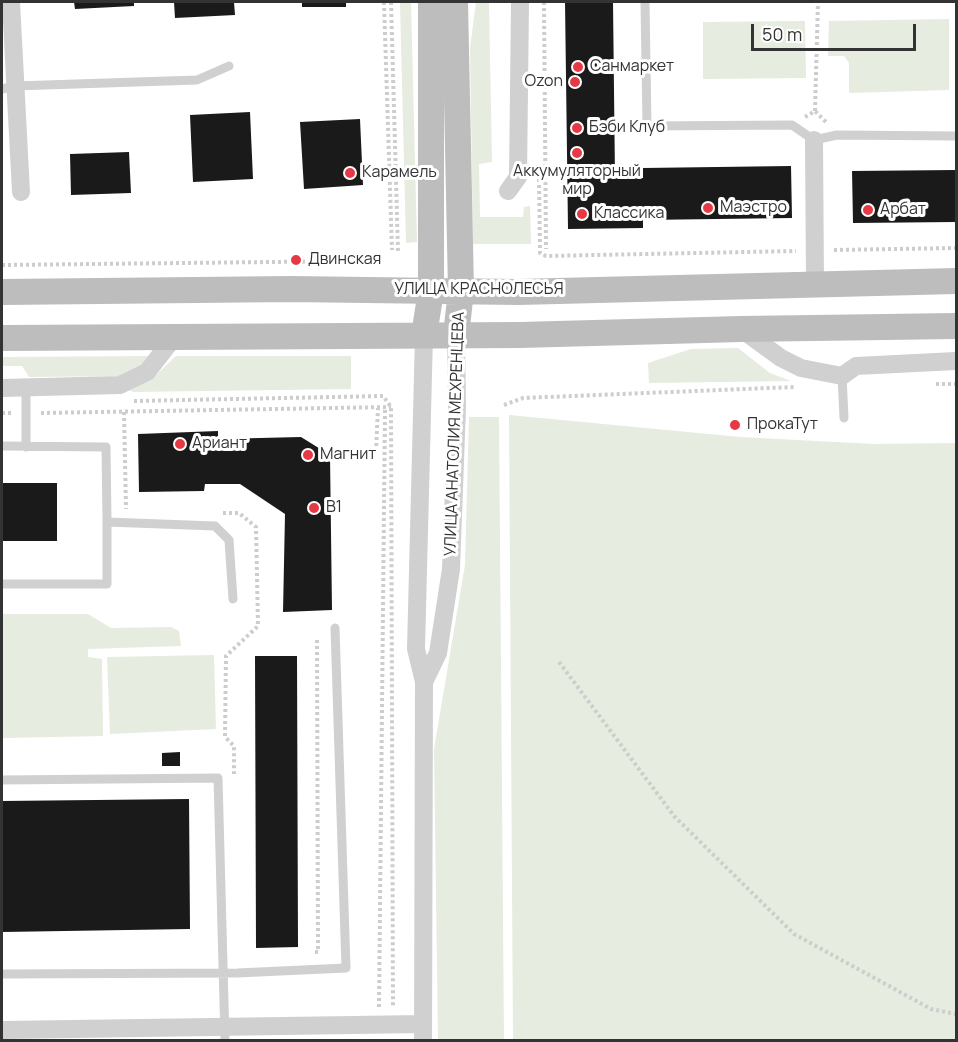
<!DOCTYPE html>
<meta charset="utf-8">
<style>
body{margin:0}
#map{position:relative;width:958px;height:1042px;overflow:hidden;background:#fff;font-family:Manrope,sans-serif}
canvas{display:block}
.frame{position:absolute;inset:0;border:3px solid #333;pointer-events:none}
.scale{position:absolute;left:751px;top:24px;width:165px;height:27px;box-sizing:border-box;border:3px solid #333;border-top:0;padding-left:8px;font-size:18px;line-height:21px;white-space:nowrap;color:#333;-webkit-text-stroke:4px #fff;paint-order:stroke}
</style>
<div id="map">
<canvas width="958" height="1042"></canvas>
<div class="frame"></div>
<div class="scale">50 m</div>
</div>
<script>
const ctx = document.querySelector('canvas').getContext('2d');
ctx.lineJoin = 'round';
function fillPath(path, color) { ctx.fillStyle = color; ctx.fill(path, 'evenodd'); }
const toPath = rows => new Path2D(rows.map(r => 'M' + r).join(''));
function strokePath(path, color, width, dash) { ctx.strokeStyle = color; ctx.lineWidth = width; ctx.lineCap = dash ? 'butt' : 'round'; ctx.setLineDash(dash || []); ctx.stroke(path); }
function drawText(font, color, halo, rows, align = 'center') {
  ctx.font = font + ' Manrope,sans-serif'; ctx.lineWidth = 6; ctx.setLineDash([]); ctx.textBaseline = 'middle'; ctx.strokeStyle = halo; ctx.fillStyle = color; for (const [text, x, y, turn = 0] of rows) {
    ctx.save(); ctx.translate(x, y); ctx.rotate((+turn || 0) * Math.PI / 180); ctx.textAlign = isNaN(turn) ? turn : align; if (halo) ctx.strokeText(text, 0, 0); ctx.fillText(text, 0, 0); ctx.restore();
  }
}
const green = toPath([
 [400,2,411,2,417,242,406,243],
 [476,2,509,2,489,3,492,162,479,164,480,217,523,217,524,207,530,206,531,244,473,244,470,48],
 [949,19,949,90,849,93,849,63,844,56,828,56,829,21],
 [805,21,806,78,703,79,703,22],
 [738,348,770,373,791,381,649,383,648,363,691,349],
 [149,356,145,364,121,376,29,377,22,366,2,366,2,357],
 [176,356,351,356,351,389,133,392,129,390,156,375],
 [509,415,740,437,874,444,956,443,956,1040,513,1040],
 [469,417,499,417,504,1040,438,1040,434,749,465,565],
 [2,614,88,614,111,628,171,627,179,631,181,646,88,649,88,657,102,659,103,736,2,738],
 [214,655,216,729,110,734,107,657]
]);
const building = toPath([
 [74,2,134,2,134,6,75,9],
 [174,2,234,2,235,15,175,18],
 [302,2,346,2,346,7,302,7],
 [565,2,613,2,615,178,643,178,643,168,791,166,792,218,643,220,643,228,568,229],
 [250,112,253,179,193,182,190,115],
 [360,119,363,185,304,189,300,122],
 [129,152,131,193,71,195,70,154],
 [956,170,956,222,853,223,852,171],
 [218,431,218,439,301,437,330,455,332,610,283,612,285,514,240,484,205,484,204,491,139,492,138,434],
 [2,483,57,483,57,541,2,541],
 [255,656,297,656,298,947,256,948],
 [180,752,180,766,162,766,162,753],
 [189,799,190,929,2,932,2,801]
]);
const path = toPath([
 [384,2,392,250],
 [391,2,398,251],
 [544,2,546,249],
 [815,111,818,2],
 [805,117,815,111,827,123],
 [539,179,540,253,546,256,796,251],
 [834,250,956,248],
 [2,265,361,261],
 [936,384,956,384],
 [134,401,383,396,391,407,393,1007],
 [504,405,523,398,794,387],
 [124,412,126,509],
 [2,413,12,413],
 [41,413,391,407],
 [376,452,378,408],
 [223,513,239,513,256,527,258,626,226,656,225,737,234,746,234,774],
 [559,662,674,816,794,934,931,1009,956,1014],
 [315,952,318,952,317,639],
 [379,1007,385,408]
]);
const lane = toPath([
 [645,2,647,126,792,125,814,140,837,135,956,136],
 [2,89,15,86,197,80,229,66],
 [842,376,844,418],
 [26,388,26,447],
 [2,446,106,447,107,522,107,584,2,584],
 [107,522,215,526,229,540,233,599],
 [2,780,218,778,225,1040],
 [2,974,237,973,346,968,335,628]
]);
const street = toPath([
 [11,2,21,192],
 [814,140,815,284],
 [508,191,518,177,520,2],
 [741,329,781,358,801,368,842,376,856,366,956,361],
 [2,388,120,385,147,372,175,336],
 [424,682,438,653,451,569,457,407,456,335],
 [2,1030,423,1024],
 [423,1040,424,682,416,649,424,335]
]);
const secondary = toPath([
 [455,2,461,291,456,335],
 [2,292,291,289,518,292,956,281],
 [424,335,431,291,431,2],
 [2,338,520,335,741,329,956,326]
]);
const markers = [
 [578,67,6,"#e63946"],
 [575,82,6,"#e63946"],
 [577,128,6,"#e63946"],
 [577,153,6,"#e63946"],
 [350,173,6,"#e63946"],
 [708,208,6,"#e63946"],
 [868,210,6,"#e63946"],
 [582,214,6,"#e63946"],
 [296,260,6,"#e63946"],
 [735,425,6,"#e63946"],
 [180,444,6,"#e63946"],
 [308,455,6,"#e63946"],
 [314,508,6,"#e63946"]
];
const poiNames = [
 ["Санмаркет",590,67],
 ["Ozon",563,82,"right"],
 ["Бэби Клуб",589,128],
 ["Аккумуляторный",577,172,"center"],
 ["мир",577,190,"center"],
 ["Карамель",362,173],
 ["Маэстро",720,208],
 ["Арбат",880,210],
 ["Классика",594,214],
 ["Двинская",308,260],
 ["ПрокаТут",747,425],
 ["Ариант",192,444],
 ["Магнит",320,455],
 ["B1",326,508]
];
const streetNames = [
 ["УЛИЦА КРАСНОЛЕСЬЯ",479,290],
 ["УЛИЦА АНАТОЛИЯ МЕХРЕНЦЕВА",455,434,-88]
];
fillPath(green, '#e6ecdf');
fillPath(building, '#1a1a1a');
strokePath(path, '#cdcdcd', 4, [3, 3]);
strokePath(lane, '#d0d0d0', 9);
strokePath(street, '#d0d0d0', 18);
strokePath(secondary, '#bdbdbd', 26);
for (const [x, y, r, color] of markers) { const dot = new Path2D(); dot.arc(x, y, r, 0, 2 * Math.PI); ctx.fillStyle = color; ctx.fill(dot); strokePath(dot, '#fff', 2); }
drawText('16px', '#333', '#fff', poiNames, 'left');
drawText('16px', '#333', '#fff', streetNames);
</script>
